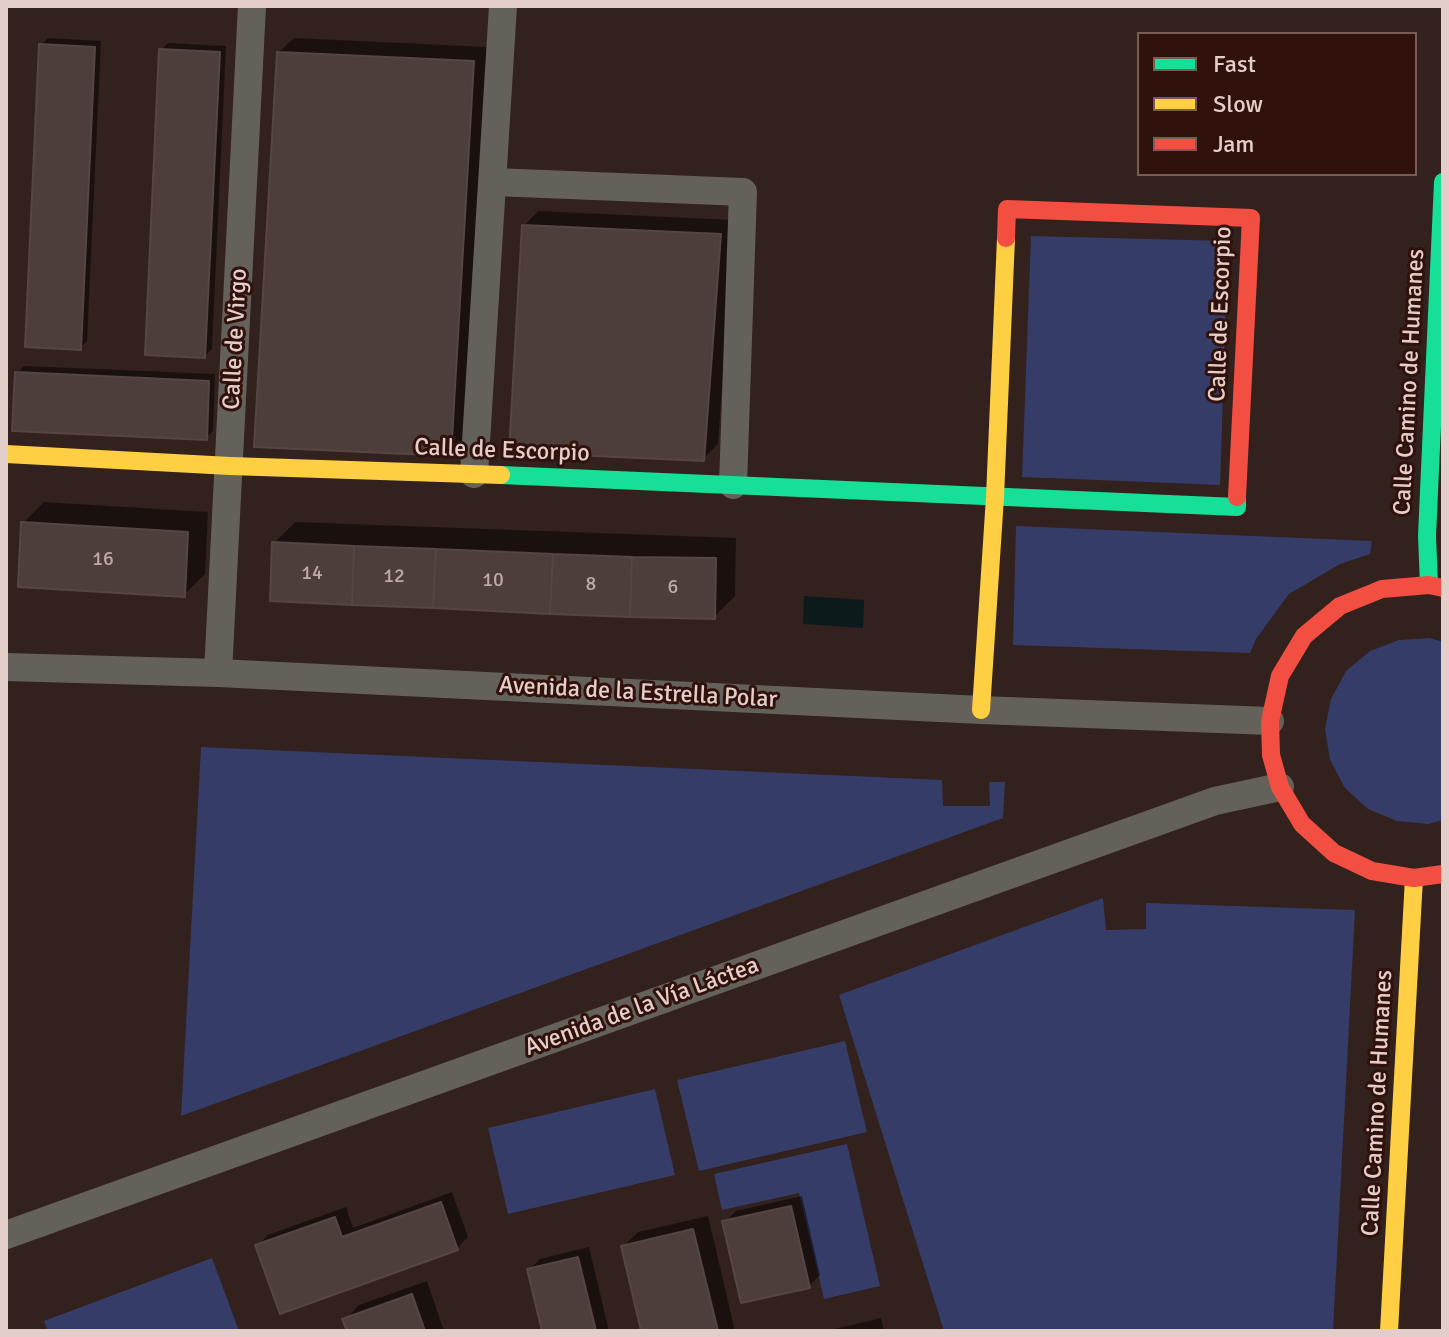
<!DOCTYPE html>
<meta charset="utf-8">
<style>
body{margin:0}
#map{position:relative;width:1449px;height:1337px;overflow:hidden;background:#32211d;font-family:Signika,sans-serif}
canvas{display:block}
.frame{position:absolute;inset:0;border:8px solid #e4cec9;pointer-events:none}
.legend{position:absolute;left:1137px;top:32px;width:280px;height:144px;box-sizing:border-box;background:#30110b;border:2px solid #785d57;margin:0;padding:10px 14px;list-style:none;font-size:24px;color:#e4cec9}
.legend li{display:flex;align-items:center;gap:16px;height:40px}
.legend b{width:40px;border:2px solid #785d57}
</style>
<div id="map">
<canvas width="1449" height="1337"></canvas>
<div class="frame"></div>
<ul class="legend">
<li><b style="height:10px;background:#16e098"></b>Fast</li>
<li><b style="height:10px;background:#ffcf43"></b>Slow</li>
<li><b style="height:10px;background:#f24e42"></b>Jam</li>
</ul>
</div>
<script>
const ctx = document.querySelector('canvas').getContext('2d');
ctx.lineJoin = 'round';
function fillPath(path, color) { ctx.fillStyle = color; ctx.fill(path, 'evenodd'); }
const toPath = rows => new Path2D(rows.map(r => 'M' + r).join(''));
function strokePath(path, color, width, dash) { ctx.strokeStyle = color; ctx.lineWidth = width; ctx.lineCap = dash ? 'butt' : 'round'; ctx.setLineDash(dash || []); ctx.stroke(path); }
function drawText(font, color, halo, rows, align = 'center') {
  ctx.font = font + ' Signika,sans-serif'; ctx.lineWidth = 6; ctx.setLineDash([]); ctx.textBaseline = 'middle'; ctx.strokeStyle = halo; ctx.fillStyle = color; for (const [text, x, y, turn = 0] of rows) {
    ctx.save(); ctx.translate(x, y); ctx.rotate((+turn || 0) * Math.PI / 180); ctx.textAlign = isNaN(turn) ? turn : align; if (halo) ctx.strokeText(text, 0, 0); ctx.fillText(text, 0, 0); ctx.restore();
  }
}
const green = toPath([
 [1031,236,1228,241,1220,485,1022,477],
 [1016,526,1372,541,1370,554,1340,564,1289,594,1256,639,1250,653,1013,645],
 [1430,638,1443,642,1443,820,1428,824,1397,821,1368,809,1345,788,1330,760,1325,729,1331,699,1346,671,1370,651,1399,640],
 [201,747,942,780,943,806,990,806,989,782,1005,782,1003,818,181,1116],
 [1103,898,1106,930,1146,929,1146,903,1355,910,1333,1331,944,1331,839,995],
 [845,1041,867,1132,699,1171,677,1080],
 [655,1089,675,1175,508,1214,488,1128],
 [847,1144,880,1286,824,1299,799,1193,722,1210,714,1174],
 [212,1258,239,1331,48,1331,44,1321]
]);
const water = toPath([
 [804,596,864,600,863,628,803,624]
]);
const shadow = toPath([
 [48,38,101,41,87,341,80,348,41,45],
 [294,38,487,47,465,440,450,454,279,52],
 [168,43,226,46,212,349,205,356,161,50],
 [538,211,734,220,718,444,703,459,524,226],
 [24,366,215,374,213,431,206,438,17,373],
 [44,502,208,512,205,574,184,595,23,523],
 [295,522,736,538,735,596,714,617,274,543],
 [452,1192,468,1237,457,1248,257,1246,268,1235,346,1207,353,1228],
 [802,1196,820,1275,809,1286,725,1222,736,1211],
 [708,1216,735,1331,643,1331,623,1247,638,1232],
 [589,1247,609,1331,544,1331,529,1270,540,1259],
 [427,1281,444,1331,349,1331,345,1320,359,1305],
 [881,1318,884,1331,827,1331]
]);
const building = toPath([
 [39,44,95,47,81,350,25,347,39,44],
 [159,49,220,52,205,358,145,355,159,49],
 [277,52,474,61,451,456,254,447,277,52],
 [522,225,721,234,704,461,509,452,522,225],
 [15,372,209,381,207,440,12,431,15,372],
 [21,522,188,532,185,597,18,587,21,522],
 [272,542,354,546,352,605,270,601,272,542],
 [354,546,436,549,433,608,352,605,354,546],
 [436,549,553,554,550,614,433,608,436,549],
 [553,554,632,557,630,617,550,614,553,554],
 [632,557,716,558,715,619,630,617,632,557],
 [441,1202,458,1250,280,1314,255,1245,335,1217,342,1237,441,1202],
 [791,1206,810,1288,741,1303,722,1221,791,1206],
 [693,1229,718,1331,641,1331,621,1246,693,1229],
 [578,1257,596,1331,542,1331,527,1269,578,1257],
 [412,1294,425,1331,347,1331,342,1319,412,1294]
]);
const street = toPath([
 [494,182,743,192,733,485],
 [474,474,503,6],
 [6,667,218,673,981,710,1270,721],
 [218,673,252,6],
 [6,1235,1215,801,1280,787]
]);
const fast = toPath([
 [501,475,1237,507,1237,497],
 [1429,585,1427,536,1443,182]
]);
const slow = toPath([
 [6,454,230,466,501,475],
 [981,710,995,497,1006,238],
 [1389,1331,1414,878]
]);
const jam = toPath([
 [1006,238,1007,209,1251,218,1237,497],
 [1443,588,1429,585,1382,589,1340,606,1304,636,1280,676,1270,721,1271,755,1280,787,1302,824,1334,853,1372,871,1414,878,1443,874]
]);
const numberNames = [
 ["16",103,560],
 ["14",312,574],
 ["12",394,577],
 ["10",493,581],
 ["8",591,585],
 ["6",673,588]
];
const streetNames = [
 ["Calle de Escorpio",1221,314,-88],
 ["Calle de Virgo",236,339,-87],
 ["Calle Camino de Humanes",1410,382,-87],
 ["Calle de Escorpio",502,451,2],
 ["Avenida de la Estrella Polar",638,693,3],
 ["Avenida de la Vía Láctea",642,1007,-20],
 ["Calle Camino de Humanes",1378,1103,-87]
];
fillPath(green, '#353c67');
fillPath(water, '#0c1a1c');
fillPath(shadow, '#0007');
fillPath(building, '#4d3e3b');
strokePath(building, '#564643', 2);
strokePath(street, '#64615b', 28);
strokePath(fast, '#16e098', 18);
strokePath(slow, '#ffcf43', 18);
strokePath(jam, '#f24e42', 18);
drawText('20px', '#beaaa6', null, numberNames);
drawText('24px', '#e4cec9', '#30110b', streetNames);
</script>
